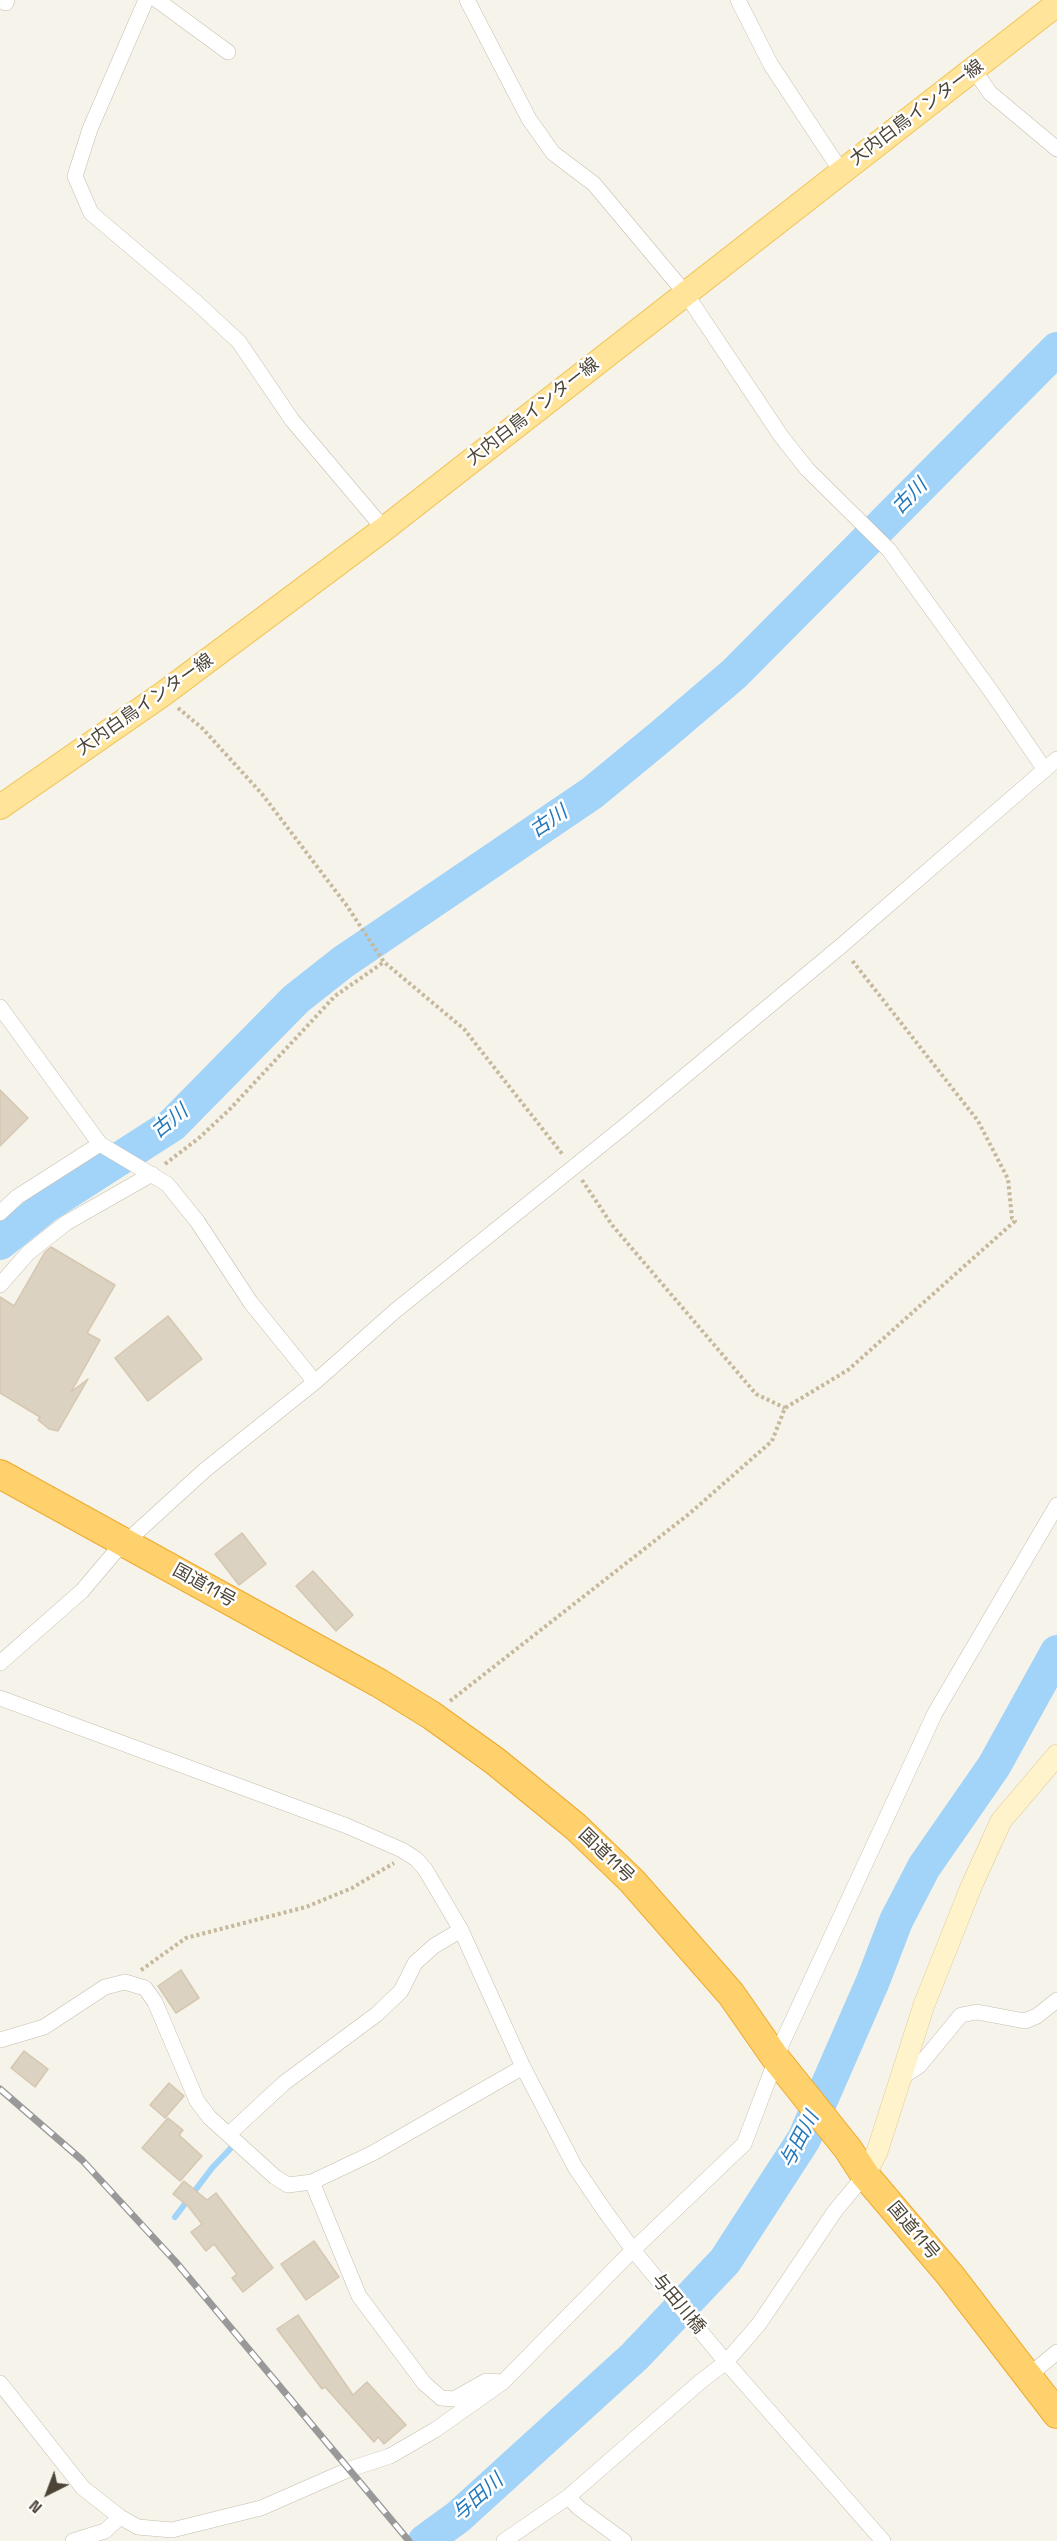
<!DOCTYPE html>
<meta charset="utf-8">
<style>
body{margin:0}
#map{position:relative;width:1057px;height:2541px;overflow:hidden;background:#f6f3ea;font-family:"Space Grotesk",sans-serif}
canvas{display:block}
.north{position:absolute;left:18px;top:2463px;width:60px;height:60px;-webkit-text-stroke:4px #fff;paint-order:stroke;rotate:222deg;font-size:16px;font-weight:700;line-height:24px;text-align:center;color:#4c4437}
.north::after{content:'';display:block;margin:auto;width:21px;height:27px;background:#4c4437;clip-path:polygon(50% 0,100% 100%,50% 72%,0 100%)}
</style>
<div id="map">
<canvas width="1057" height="2541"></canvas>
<div class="north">N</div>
</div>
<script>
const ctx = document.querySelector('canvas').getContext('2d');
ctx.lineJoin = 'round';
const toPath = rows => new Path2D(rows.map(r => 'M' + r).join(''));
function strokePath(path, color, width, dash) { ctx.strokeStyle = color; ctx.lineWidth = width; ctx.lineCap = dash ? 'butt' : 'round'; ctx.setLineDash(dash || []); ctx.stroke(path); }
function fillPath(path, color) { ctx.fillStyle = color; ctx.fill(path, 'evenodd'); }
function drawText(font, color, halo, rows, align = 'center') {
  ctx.font = font + ' "Space Grotesk","Noto Sans JP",sans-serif'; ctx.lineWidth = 5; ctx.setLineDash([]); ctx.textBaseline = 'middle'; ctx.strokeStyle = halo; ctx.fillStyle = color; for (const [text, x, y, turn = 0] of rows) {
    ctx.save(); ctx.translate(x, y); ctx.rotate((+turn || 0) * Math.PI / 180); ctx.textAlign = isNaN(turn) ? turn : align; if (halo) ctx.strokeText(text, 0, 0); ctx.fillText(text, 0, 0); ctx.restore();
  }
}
const stream = toPath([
 [175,2217,212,2168,231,2148]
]);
const river = toPath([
 [0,1243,46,1206,172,1125,296,999,343,962,592,793,660,737,734,674,1057,349],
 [425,2541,458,2517,635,2356,725,2261,804,2139,873,1981,896,1921,924,1867,994,1766,1057,1652]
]);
const building = toPath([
 [0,1090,28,1118,0,1146,0,1090],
 [51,1247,115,1285,87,1333,100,1340,71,1392,88,1379,58,1431,49,1429,38,1420,40,1417,0,1393,0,1297,14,1306,45,1252,51,1247],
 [168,1316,202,1359,148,1401,115,1358,168,1316],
 [242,1533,266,1564,239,1585,215,1554,242,1533],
 [313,1571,353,1615,336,1631,296,1586,313,1571],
 [181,1970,199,1998,176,2013,158,1986,181,1970],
 [24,2051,48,2069,35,2087,11,2068,24,2051],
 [169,2083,184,2096,165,2118,150,2105,169,2083],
 [168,2118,183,2130,179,2135,202,2156,180,2181,142,2148,168,2118],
 [184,2181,207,2200,216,2193,273,2268,243,2292,232,2278,237,2274,214,2244,206,2251,191,2232,202,2224,188,2206,173,2194,184,2181],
 [314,2241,339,2277,306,2300,281,2264,314,2241],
 [298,2315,353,2395,367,2382,406,2425,384,2444,378,2437,374,2442,325,2387,322,2389,277,2329,298,2315]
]);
const path = toPath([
 [178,708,202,728,262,794,347,906,384,962,464,1029,563,1155],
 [165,1164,199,1138,230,1109,335,996,384,962],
 [582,1180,612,1225,756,1394,785,1408],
 [450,1701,689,1514,772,1441,785,1408,848,1370,1015,1221,1012,1218,1008,1179,978,1121,851,959],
 [141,1970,186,1938,306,1907,352,1888,394,1863]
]);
const street = toPath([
 [0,0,6,3,7,0],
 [146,0,90,129,75,176,91,213,196,302,239,342,292,420,384,529],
 [157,0,228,52],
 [467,0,529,119,553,153,594,184,686,294,781,436,807,469,889,550,993,694,1045,770],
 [738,0,771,65,841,171],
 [974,70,990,93,1057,149],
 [0,1007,100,1144,167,1184,197,1221,251,1303,315,1382],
 [0,1213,17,1197,100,1144],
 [0,1285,28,1253,66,1223,152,1174],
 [0,1663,82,1591,115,1552,205,1470,315,1382,395,1311,626,1125,841,946,1057,759],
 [0,1698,347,1826,402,1850,416,1859,425,1869,461,1930,523,2067,575,2167,602,2207,633,2250,726,2362,883,2541],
 [0,2040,44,2027,105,1987,125,1982,145,1988,155,2002,197,2101,209,2117,275,2177,288,2185,312,2182,373,2153,523,2067],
 [902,2077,919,2066,961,2015,977,2012,1025,2021,1037,2016,1057,2000],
 [229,2134,284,2083,377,2014,401,1991,415,1963,434,1946,461,1930],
 [312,2182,359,2296,424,2383,441,2398,454,2399,486,2381,503,2382],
 [1028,2376,1057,2352],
 [0,2383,83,2488,120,2517,138,2527,172,2530,261,2508,350,2469,390,2456,435,2430,503,2382,633,2250,744,2144,783,2041,935,1713,1057,1505],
 [568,2497,579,2508,624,2541],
 [73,2541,105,2531,120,2517],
 [504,2541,568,2497,700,2382,726,2362,759,2324,835,2211,865,2175]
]);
const secondary = toPath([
 [865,2175,877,2152,924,2005,971,1887,1001,1821,1057,1755]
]);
const primary = toPath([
 [0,807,163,694,384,529,1057,4]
]);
const highway = toPath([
 [0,1474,379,1683,431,1715,495,1761,576,1827,632,1881,731,1994,777,2060,848,2149,865,2175,950,2275,1057,2414]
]);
const rail = toPath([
 [0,2089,82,2160,175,2261,409,2541]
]);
const streetNames = [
 ["大内白鳥インター線",917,113,-37],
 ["大内白鳥インター線",533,412,-38],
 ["大内白鳥インター線",145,705,-35],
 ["国道11号",204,1586,29],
 ["国道11号",606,1856,44],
 ["国道11号",913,2231,50],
 ["与田川橋",678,2304,50]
];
const waterNames = [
 ["古川",910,497,-45],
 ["古川",549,822,-34],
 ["古川",170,1122,-39],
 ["与田川",800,2140,-62],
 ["与田川",478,2498,-41]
];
strokePath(stream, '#a2d3f8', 6);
strokePath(river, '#a2d3f8', 34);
fillPath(building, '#dcd2c1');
strokePath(building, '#d5c7b0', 1.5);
strokePath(street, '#c6beae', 16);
strokePath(secondary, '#dbc996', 22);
strokePath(primary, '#f0c75f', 26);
strokePath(highway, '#edaa2d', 30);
strokePath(path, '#c6b89b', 4, [3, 3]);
strokePath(street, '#fff', 15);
strokePath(secondary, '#fff3cb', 21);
strokePath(primary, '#ffe49a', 24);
strokePath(highway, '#ffd16c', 28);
strokePath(rail, '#999', 7);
strokePath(rail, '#fff', 4.5, [14]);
drawText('18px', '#4c4437', '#fff', streetNames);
drawText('italic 20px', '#2378bb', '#fff', waterNames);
</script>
